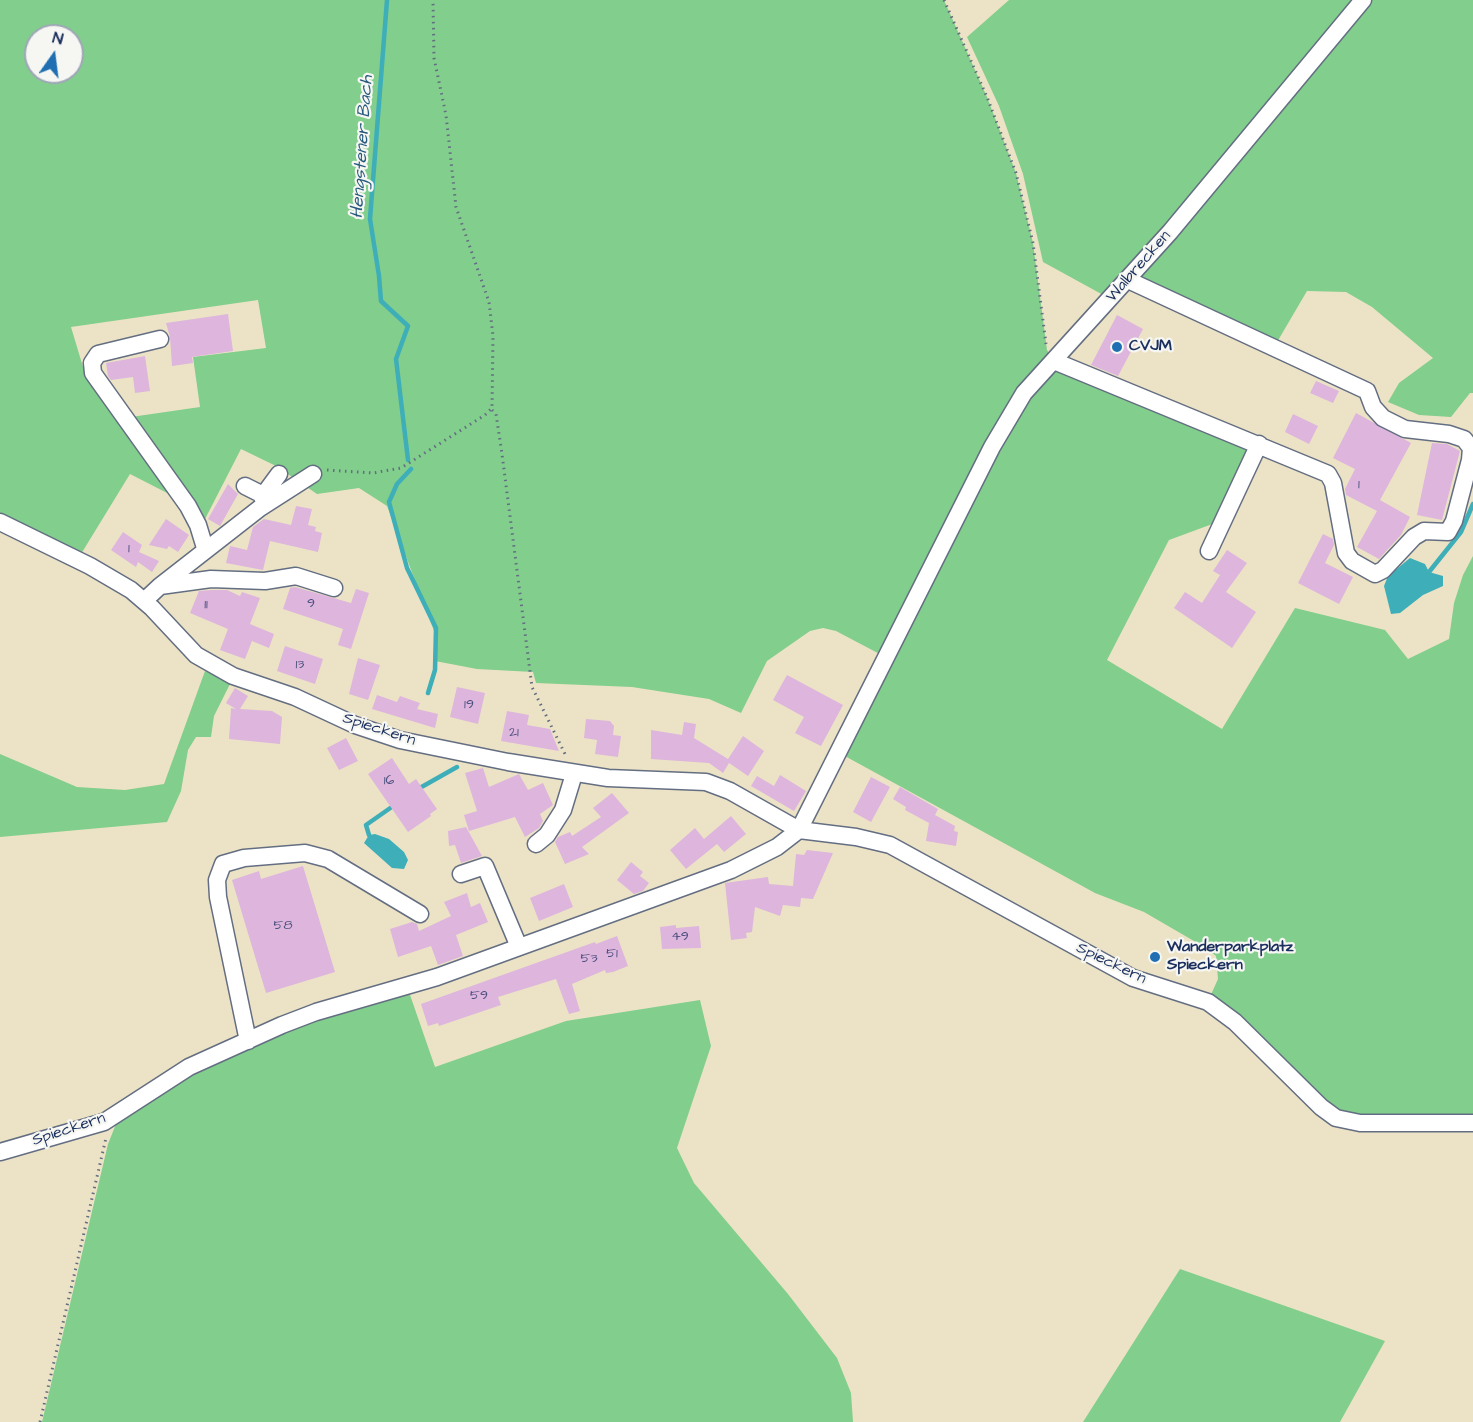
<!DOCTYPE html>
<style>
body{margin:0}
#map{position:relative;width:1473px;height:1422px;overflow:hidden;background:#ece3c6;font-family:"Architects Daughter",sans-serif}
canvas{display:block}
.north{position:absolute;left:24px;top:24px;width:60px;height:60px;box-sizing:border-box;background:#f6f6f2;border:2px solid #9ea6b7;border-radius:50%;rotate:14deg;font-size:16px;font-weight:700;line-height:24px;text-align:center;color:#1b2f5e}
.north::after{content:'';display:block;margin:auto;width:21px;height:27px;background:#1f6fb2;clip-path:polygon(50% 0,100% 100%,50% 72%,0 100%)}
</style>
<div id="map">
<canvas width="1473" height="1422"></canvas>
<div class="north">N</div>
</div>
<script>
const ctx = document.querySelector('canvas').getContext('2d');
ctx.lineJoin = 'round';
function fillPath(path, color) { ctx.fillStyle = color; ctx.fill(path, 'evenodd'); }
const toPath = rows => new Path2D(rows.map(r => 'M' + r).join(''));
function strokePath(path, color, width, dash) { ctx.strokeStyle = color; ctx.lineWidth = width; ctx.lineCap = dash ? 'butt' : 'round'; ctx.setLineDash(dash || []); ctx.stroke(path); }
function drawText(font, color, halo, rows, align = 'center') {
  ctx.font = font + ' "Architects Daughter",sans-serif'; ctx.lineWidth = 4.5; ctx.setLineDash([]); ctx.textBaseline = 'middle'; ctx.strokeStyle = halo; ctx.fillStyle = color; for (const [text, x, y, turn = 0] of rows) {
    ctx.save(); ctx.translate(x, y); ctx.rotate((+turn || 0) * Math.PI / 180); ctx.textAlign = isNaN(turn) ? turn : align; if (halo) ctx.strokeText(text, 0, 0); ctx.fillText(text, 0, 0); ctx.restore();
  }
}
const green = toPath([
 [0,0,944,0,987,97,1016,173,1033,243,1047,350,1054,361,1259,444,1215,523,1169,540,1107,660,1222,729,1295,608,1385,630,1408,659,1449,639,1454,603,1463,575,1473,556,1473,1118,1367,1118,1332,1109,1209,999,1218,979,1216,956,1206,948,1144,912,1095,893,843,755,891,660,836,631,823,628,810,631,767,661,741,713,709,699,632,687,536,683,533,672,477,669,435,661,434,631,387,506,359,488,317,494,276,466,241,449,203,523,175,497,130,474,81,554,0,522],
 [36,36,72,36,72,72,36,72],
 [258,300,266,348,193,357,200,407,124,418,83,367,71,327],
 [1009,0,1473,0,1473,393,1470,393,1451,417,1419,415,1388,402,1399,383,1433,358,1372,307,1346,292,1307,291,1273,349,1128,281,1105,296,1043,262,1023,174,999,106,967,37],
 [205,671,231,682,214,716,211,737,196,737,188,750,181,791,167,822,0,837,0,754,77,787,125,790,164,784],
 [409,992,435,1067,566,1021,700,1000,711,1046,677,1148,694,1183,788,1294,837,1358,851,1393,853,1422,42,1422,108,1144,116,1124,129,1111,223,1057,312,1022],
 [1180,1269,1385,1341,1340,1422,1083,1422]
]);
const water = toPath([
 [1410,558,1425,564,1429,572,1443,576,1443,586,1423,595,1400,613,1391,614,1384,586,1388,576],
 [375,834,389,839,404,852,408,860,404,869,392,868,364,843,369,835]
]);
const stream = toPath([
 [387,0,370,219,379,276,381,301,408,326,396,359,408,460],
 [411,469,397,484,389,502,407,568,436,628,435,670,428,693],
 [1429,572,1461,532,1473,504],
 [418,789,457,767],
 [369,835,366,825,396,804]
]);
const building = toPath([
 [228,314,233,351,192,357,193,363,172,366,170,337,166,323],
 [1117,315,1143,329,1118,376,1091,365],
 [145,356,150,391,135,393,133,377,111,380,108,376,106,363],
 [1316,381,1339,391,1333,403,1310,393],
 [1356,413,1411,443,1380,500,1410,517,1401,535,1379,559,1357,547,1377,511,1346,495,1345,489,1355,469,1333,458],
 [1293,414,1318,426,1309,444,1285,432],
 [1432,443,1447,444,1460,451,1442,520,1417,515],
 [228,484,238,494,220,526,208,519],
 [296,506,312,509,308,525,316,527,315,531,322,533,318,552,270,541,263,570,226,563,230,546,247,550,253,527,264,519,291,525],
 [166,519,189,535,178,552,169,546,167,549,149,545],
 [123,532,142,545,139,552,159,561,152,572,138,562,136,567,111,550],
 [1323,534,1333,539,1334,545,1325,563,1353,577,1339,604,1298,583],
 [1227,550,1247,563,1226,592,1256,612,1232,648,1174,608,1185,592,1202,603,1220,575,1213,571],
 [295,587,351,603,356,589,369,593,351,649,338,645,343,629,283,609,290,588],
 [212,590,227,590,240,596,242,592,260,598,250,624,274,634,269,648,252,641,245,659,220,650,228,629,190,613,199,591],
 [285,646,323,659,315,684,277,671],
 [358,658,380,665,368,700,349,694],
 [787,675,843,705,821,746,795,733,804,717,773,700],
 [457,687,485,693,478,724,450,717],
 [235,688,248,696,240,709,272,711,282,717,280,744,229,739,231,708,236,709,226,703],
 [377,695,397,702,400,696,420,703,417,709,438,714,435,728,372,709],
 [507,711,529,715,527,725,550,729,559,751,501,741],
 [586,719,610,721,614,726,613,735,621,736,618,757,595,754,597,740,584,738],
 [684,722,696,724,694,738,728,759,743,736,764,751,748,776,729,763,723,773,709,763,651,759,651,730,682,735],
 [346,738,358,761,339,770,327,748],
 [392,758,409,784,416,779,437,809,430,814,431,816,408,832,368,774],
 [483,768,489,787,519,774,528,790,543,783,553,805,540,814,543,821,539,828,525,837,515,817,469,831,464,815,477,811,465,773],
 [780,775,806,791,794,811,751,786,757,776,774,786],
 [871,777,890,787,871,822,853,812],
 [900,787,938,809,935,815,955,826,954,831,958,832,956,846,926,841,929,823,905,810,906,807,893,799],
 [612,793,629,813,582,847,589,854,565,864,555,842,558,837,570,832,572,836,601,817,593,808],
 [731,816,746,834,724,852,717,844,686,869,670,850,695,828,704,839],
 [466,827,482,856,461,863,455,845,449,846,448,831],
 [807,850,833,853,813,899,801,898,800,907,783,905,780,916,755,907,752,932,746,933,747,938,731,940,725,883,768,877,769,884,793,886,796,854,804,855],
 [631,862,643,872,640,876,649,883,643,891,634,894,617,880],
 [303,866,335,972,266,993,232,880,259,871,261,879],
 [564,884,573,907,539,921,530,898],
 [467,893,471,907,480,903,488,922,456,935,463,956,438,965,431,946,398,957,390,929,412,922,417,924,419,931,451,916,444,902],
 [676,925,676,928,699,926,701,948,662,949,660,927],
 [617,936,628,966,613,972,606,973,605,970,572,984,580,1011,569,1014,556,979,498,997,501,1005,439,1026,438,1023,428,1026,421,1004,595,942,596,944]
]);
const path = toPath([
 [944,0,987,97,1016,173,1033,243,1046,344],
 [492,410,496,414,502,454,532,687,566,756],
 [327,470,373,473,401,468,485,415,492,408,493,336,489,302,456,207,446,115,434,58,433,0],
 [40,1422,106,1138]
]);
const minor = toPath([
 [160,339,98,354,92,363,93,373,188,506,198,525,205,548],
 [1054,361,1328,474,1333,483,1346,553,1352,561,1375,574,1383,570,1414,537,1424,531,1448,532,1454,521,1470,460,1471,448,1464,439,1449,434,1405,429,1383,418,1373,407,1367,391,1128,280],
 [245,486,259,493,268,503],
 [262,497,279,474],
 [0,522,90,566,131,590,152,608,196,655,233,676,295,697,355,725,400,740,508,762,608,778,706,782,730,791,799,830,856,837,890,845,1133,978,1208,1002,1235,1022,1321,1107,1336,1118,1360,1123,1473,1123],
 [1209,551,1259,444],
 [160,586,260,508,313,474],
 [144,601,160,586,211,579,265,581,296,576,334,588],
 [536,844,547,835,563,810,574,774],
 [461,874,485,866,519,947],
 [248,1041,218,897,217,880,223,864,244,858,305,853,328,859,420,914],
 [0,1152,104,1122,189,1067,282,1025,316,1012,437,977,731,870,777,847,799,830,992,447,1024,393,1170,232,1363,0]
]);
const markers = [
 [1117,347,6,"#1f6fb2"],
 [1155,957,6,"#1f6fb2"]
];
const numberNames = [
 ["1",1359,485],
 ["1",129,549],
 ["9",311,604],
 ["11",206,605],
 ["13",300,665],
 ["19",469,705],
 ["21",514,733],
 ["16",389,781],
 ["58",283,926],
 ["49",680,937],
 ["51",612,954],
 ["53",589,959],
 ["59",479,996]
];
const streetNames = [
 ["Walbrecken",1139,267,-49],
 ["Spieckern",379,730,18],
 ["Spieckern",1111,964,26],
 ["Spieckern",69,1130,-18]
];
const poiNames = [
 ["CVJM",1129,347],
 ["Wanderparkplatz",1167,948],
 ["Spieckern",1167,966]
];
const waterNames = [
 ["Hengstener Bach",363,147,-86]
];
fillPath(green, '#82ce8c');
fillPath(water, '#3eaeb9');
strokePath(stream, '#3eaeb9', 4.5);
fillPath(building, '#ddb5dd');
strokePath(minor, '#646e82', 19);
strokePath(path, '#646e82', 3, [1.5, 4.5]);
strokePath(minor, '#fff', 16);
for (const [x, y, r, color] of markers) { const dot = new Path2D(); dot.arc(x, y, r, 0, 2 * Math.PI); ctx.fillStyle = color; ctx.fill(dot); strokePath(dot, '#f6f6f2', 2); }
drawText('14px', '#4c507e', null, numberNames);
drawText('16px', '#1b2f5e', '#f6f6f2', streetNames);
drawText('bold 16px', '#1b2f5e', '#f6f6f2', poiNames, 'left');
drawText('italic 18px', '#275b7e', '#f6f6f2', waterNames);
</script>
